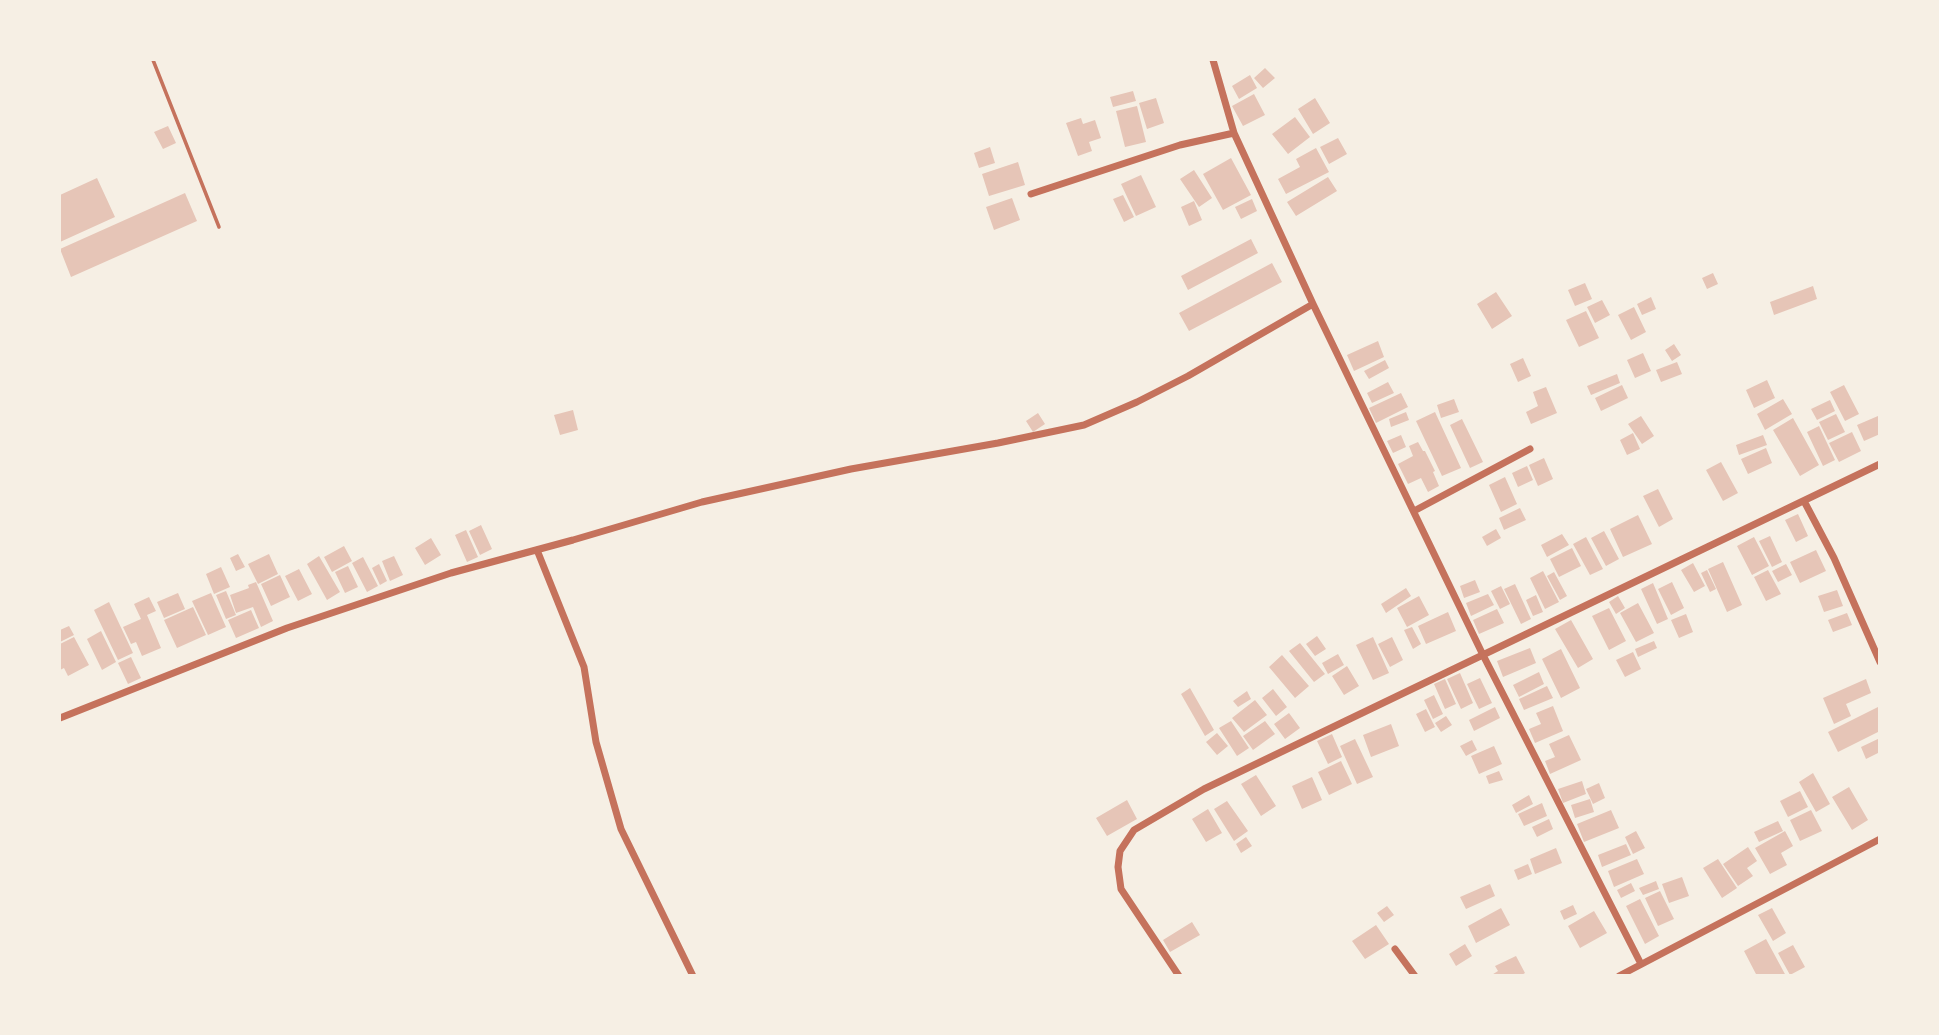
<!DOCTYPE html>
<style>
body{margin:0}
#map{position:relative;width:1939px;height:1035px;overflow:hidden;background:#f6efe4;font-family:Arial,sans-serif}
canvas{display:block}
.frame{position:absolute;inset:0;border:61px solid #f6efe4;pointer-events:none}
</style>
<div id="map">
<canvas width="1939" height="1035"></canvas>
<div class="frame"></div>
</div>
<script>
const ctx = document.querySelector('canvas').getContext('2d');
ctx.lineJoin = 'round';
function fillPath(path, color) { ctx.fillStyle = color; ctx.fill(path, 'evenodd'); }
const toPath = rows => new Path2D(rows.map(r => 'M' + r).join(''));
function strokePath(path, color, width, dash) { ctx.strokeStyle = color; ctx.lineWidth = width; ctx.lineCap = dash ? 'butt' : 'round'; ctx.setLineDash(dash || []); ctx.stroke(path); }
const building = toPath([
 [1265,68,1275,78,1263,88,1254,78],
 [1250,75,1257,88,1239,99,1232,86],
 [1133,91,1136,101,1113,107,1110,97],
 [1254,94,1265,115,1243,126,1232,106],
 [1156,98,1164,123,1147,129,1139,103],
 [1315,98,1330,123,1313,134,1298,109],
 [1137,106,1146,142,1125,147,1116,111],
 [1295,117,1310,137,1288,154,1272,134],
 [1081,118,1083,124,1095,120,1101,138,1089,142,1092,151,1078,156,1066,123],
 [168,126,176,143,163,149,154,132],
 [1338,138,1347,154,1329,164,1320,147],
 [990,147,995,163,979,168,974,153],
 [1316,148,1329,172,1286,194,1278,179,1300,167,1296,159],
 [1231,158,1251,195,1223,210,1203,174],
 [1018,162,1025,185,989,196,982,174],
 [1194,170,1212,198,1199,207,1180,179],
 [1141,175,1156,207,1136,216,1121,184],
 [1328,177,1337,191,1296,216,1287,202],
 [97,178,115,217,60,242,60,195],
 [185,193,197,221,71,277,60,249],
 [1123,195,1134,217,1124,222,1113,199],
 [1012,198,1020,220,994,230,986,207],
 [1252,199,1257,211,1241,219,1235,207],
 [1194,201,1202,220,1189,226,1181,207],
 [1251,239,1258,253,1188,290,1181,276],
 [1272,263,1282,282,1189,331,1179,313],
 [1713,273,1718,284,1707,289,1702,278],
 [1585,283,1592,299,1575,306,1568,290],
 [1813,286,1817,299,1774,315,1770,302],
 [1496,292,1512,316,1492,329,1477,304],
 [1651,297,1656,309,1642,315,1637,304],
 [1602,300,1610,315,1595,323,1587,307],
 [1634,307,1646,332,1631,340,1618,315],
 [1586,311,1599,338,1579,347,1566,320],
 [1378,341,1384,357,1354,371,1347,355],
 [1674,344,1681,355,1672,361,1665,350],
 [1643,353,1651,371,1635,378,1627,360],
 [1523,358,1531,376,1518,382,1510,364],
 [1385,360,1389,368,1369,379,1364,371],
 [1677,362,1682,374,1661,382,1656,370],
 [1617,374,1620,383,1591,395,1587,386],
 [1767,380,1775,398,1754,408,1746,390],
 [1388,382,1394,393,1372,403,1367,393],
 [1622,385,1628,398,1601,411,1595,398],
 [1844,385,1859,414,1845,421,1830,392],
 [1546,387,1557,413,1531,424,1526,412,1538,406,1533,392],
 [1401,393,1408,407,1376,423,1369,408],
 [1454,399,1459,412,1441,418,1437,405],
 [1783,399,1792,414,1765,430,1757,414],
 [1830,400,1835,411,1817,420,1811,409],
 [573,410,578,430,560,435,554,415],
 [1406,412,1409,420,1391,427,1389,419],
 [1435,412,1461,468,1442,476,1416,421],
 [1038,413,1045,424,1033,432,1026,421],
 [1836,414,1845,432,1828,440,1819,422],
 [1641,416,1654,436,1642,444,1628,424],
 [1878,416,1880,420,1880,434,1864,441,1857,425],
 [1793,418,1819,465,1800,476,1773,430],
 [1462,419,1483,462,1470,468,1450,425],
 [1819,426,1835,460,1823,466,1807,432],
 [1852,432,1861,451,1839,462,1829,443],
 [1633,433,1640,449,1627,455,1620,440],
 [1401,435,1406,447,1393,453,1387,441],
 [1763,435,1767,445,1739,455,1736,445],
 [1418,442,1423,451,1425,451,1435,471,1433,472,1439,486,1428,492,1421,478,1408,484,1398,464,1413,456,1409,446],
 [1766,448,1772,463,1748,474,1741,459],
 [1544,458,1553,479,1538,486,1529,465],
 [1721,462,1738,493,1723,501,1706,470],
 [1527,466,1533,480,1518,487,1512,473],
 [1505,477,1517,504,1501,512,1489,485],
 [1658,489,1673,519,1659,527,1643,496],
 [1520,508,1526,520,1504,530,1499,518],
 [1798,514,1808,536,1796,542,1785,520],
 [1638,515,1652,544,1623,557,1610,529],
 [481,525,492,549,480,555,469,531],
 [1496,529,1501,538,1487,546,1482,537],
 [466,530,478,557,467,562,455,535],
 [1604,531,1619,559,1606,566,1591,538],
 [1562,534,1569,545,1547,557,1541,545],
 [1770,536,1782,562,1772,567,1759,541],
 [1586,537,1603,569,1590,575,1573,544],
 [1754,537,1769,566,1752,575,1737,546],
 [431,538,441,555,425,565,415,548],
 [344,546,352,561,332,572,324,557],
 [1572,548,1581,566,1559,577,1550,559],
 [1816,550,1826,571,1800,583,1790,562],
 [238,554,245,567,236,571,230,558],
 [269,554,278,574,258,584,248,564],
 [319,556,340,592,327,600,307,564],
 [394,556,403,575,390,581,382,561],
 [363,557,378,586,367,592,352,563],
 [1723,562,1742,605,1727,612,1708,569],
 [1693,563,1705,586,1694,592,1681,570],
 [379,564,387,581,380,585,372,568],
 [1786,564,1792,575,1778,582,1772,571],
 [348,566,358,587,345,593,335,572],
 [221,567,230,587,214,594,206,574],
 [299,569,312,594,298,601,285,576],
 [1707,570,1716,589,1710,592,1701,573],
 [1768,570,1781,594,1766,601,1754,577],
 [1543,571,1559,602,1545,609,1530,578],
 [1554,572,1567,596,1560,600,1547,576],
 [280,575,290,597,271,606,261,584],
 [1475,580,1480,592,1464,598,1460,586],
 [256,582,273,621,261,627,253,607,236,613,230,595,249,588,248,585],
 [1672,582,1684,608,1671,615,1658,589],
 [1653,583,1668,619,1657,624,1641,589],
 [1515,584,1531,619,1521,624,1504,589],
 [1501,586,1510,604,1500,609,1491,591],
 [1406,588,1411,596,1386,613,1381,604],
 [1837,590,1843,606,1824,612,1818,596],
 [226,591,236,615,226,619,216,595],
 [178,593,185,609,164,618,157,602],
 [211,593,226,627,208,635,192,601],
 [1488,594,1494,605,1471,616,1466,603],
 [1536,595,1543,612,1533,616,1526,600],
 [1419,596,1429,615,1407,627,1397,608],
 [1618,596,1625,608,1616,614,1609,602],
 [149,597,156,611,147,615,161,648,142,656,136,642,131,644,123,627,141,619,134,604],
 [109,602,133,653,118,660,94,610],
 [1638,603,1654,633,1636,642,1620,613],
 [193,607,206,635,177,648,164,620],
 [1609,608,1626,641,1609,650,1592,616],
 [1497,609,1504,623,1479,634,1473,620],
 [251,610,259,628,236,638,228,620],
 [1448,612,1456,631,1426,644,1418,626],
 [1847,613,1852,625,1833,632,1828,620],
 [1686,614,1693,632,1679,638,1671,620],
 [1571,620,1593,659,1578,668,1555,629],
 [69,626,74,635,60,642,60,630],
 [1412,627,1421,644,1413,649,1404,630],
 [101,631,116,662,102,670,87,639],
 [1317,636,1326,649,1315,656,1306,644],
 [74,637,89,665,68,676,64,668,60,670,60,644],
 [1373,637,1389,673,1373,680,1356,645],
 [1392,637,1403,660,1390,667,1378,644],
 [1654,641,1657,648,1638,657,1635,649],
 [1300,643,1325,674,1314,682,1289,651],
 [1530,648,1536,663,1503,677,1497,661],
 [1561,649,1580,688,1561,698,1542,659],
 [1633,652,1641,669,1625,677,1616,660],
 [1338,654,1344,665,1328,674,1322,663],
 [1282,655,1309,686,1295,698,1269,667],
 [131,657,141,678,128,684,118,663],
 [1347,666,1359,686,1344,695,1332,676],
 [1539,672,1544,684,1519,697,1513,685],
 [1460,673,1473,703,1461,709,1447,679],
 [1480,678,1492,703,1479,709,1467,684],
 [1445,679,1456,704,1445,709,1434,684],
 [1866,679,1871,693,1846,704,1851,716,1834,724,1823,698],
 [1547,686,1553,698,1524,710,1519,699],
 [1190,688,1214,730,1205,736,1181,694],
 [1273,689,1287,707,1276,716,1262,698],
 [1247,691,1251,699,1238,707,1233,701],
 [1434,695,1443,714,1433,719,1424,700],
 [1255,700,1267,715,1244,732,1232,718],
 [1553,706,1563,731,1535,743,1529,729,1541,724,1536,713],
 [1880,706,1880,731,1838,752,1828,732],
 [1495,707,1500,718,1474,731,1469,720],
 [1426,709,1435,727,1425,732,1416,714],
 [1289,713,1300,728,1285,739,1274,724],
 [1446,716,1452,725,1441,732,1435,723],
 [1231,721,1249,748,1237,756,1219,728],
 [1265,721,1275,734,1253,750,1243,736],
 [1391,724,1399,746,1371,757,1363,735],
 [1217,733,1228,746,1217,755,1206,742],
 [1332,734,1342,757,1328,764,1317,741],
 [1569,735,1581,760,1550,774,1545,761,1555,757,1549,744],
 [1880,738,1880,752,1866,759,1861,747],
 [1355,739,1373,777,1357,784,1340,746],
 [1472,740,1477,750,1466,756,1460,746],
 [1494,746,1502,764,1479,774,1471,756],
 [1341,761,1352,784,1329,795,1318,772],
 [1499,771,1503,780,1489,784,1486,776],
 [1813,773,1830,804,1816,812,1799,782],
 [1256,775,1276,806,1261,816,1241,784],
 [1312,777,1322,800,1302,809,1292,786],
 [1582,781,1586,794,1563,803,1558,789],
 [1599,783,1605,798,1593,804,1586,789],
 [1849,787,1868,820,1852,830,1832,797],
 [1800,791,1808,807,1788,817,1780,801],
 [1529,795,1533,804,1516,813,1512,805],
 [1590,799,1594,812,1575,818,1571,805],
 [1127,800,1137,819,1107,836,1096,818],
 [1227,801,1248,831,1234,841,1214,809],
 [1542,803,1547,816,1524,826,1518,814],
 [1208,809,1222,833,1206,842,1192,819],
 [1611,810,1619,828,1584,842,1577,824],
 [1811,810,1822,831,1800,841,1790,820],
 [1549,819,1553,829,1537,837,1532,827],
 [1778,821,1783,831,1759,842,1754,832],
 [1636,831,1645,848,1633,854,1625,837],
 [1785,831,1793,846,1781,853,1787,865,1770,874,1755,848],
 [1246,837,1252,846,1241,853,1236,844],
 [1626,844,1631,855,1602,867,1598,855],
 [1748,847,1757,861,1747,868,1753,876,1738,886,1723,864],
 [1556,848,1562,863,1535,874,1530,859],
 [1637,859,1644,874,1614,887,1608,871],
 [1718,859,1737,888,1722,898,1703,868],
 [1528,864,1532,874,1518,880,1514,870],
 [1682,877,1689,896,1669,903,1662,884],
 [1656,881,1659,889,1643,895,1639,888],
 [1631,883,1635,891,1621,898,1617,890],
 [1490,884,1495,896,1466,909,1460,897],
 [1660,891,1674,919,1658,926,1645,898],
 [1640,899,1659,936,1645,944,1626,906],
 [1573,905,1577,914,1564,920,1560,911],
 [1387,906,1394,915,1384,922,1377,913],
 [1501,908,1510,925,1476,943,1468,926],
 [1772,908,1786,933,1773,941,1758,915],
 [1594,911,1607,933,1580,948,1568,926],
 [1192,922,1200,935,1170,952,1163,940],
 [1376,925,1389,944,1365,959,1352,941],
 [1766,939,1786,976,1757,976,1744,951],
 [1465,944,1472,956,1456,966,1449,954],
 [1793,945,1805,967,1790,975,1778,953],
 [1516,956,1525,973,1520,976,1490,976,1498,971,1495,966]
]);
const service = toPath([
 [153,60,219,227]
]);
const minor = toPath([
 [1213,60,1234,133,1313,304,1483,655,1641,964],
 [1031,194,1180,145,1234,133],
 [1804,501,1834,558,1880,662],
 [1414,511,1530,449],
 [537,550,584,667,596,742,621,829,693,976],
 [60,718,287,628,451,573,573,540,702,502,851,469,998,443,1084,425,1137,402,1188,376,1313,304],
 [1395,949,1415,976],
 [1179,976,1121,889,1118,867,1120,851,1134,830,1204,789,1880,464],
 [1619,976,1880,839]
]);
fillPath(building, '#e6c5b7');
strokePath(service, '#c5725c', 3.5);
strokePath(minor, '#c5725c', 7);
</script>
